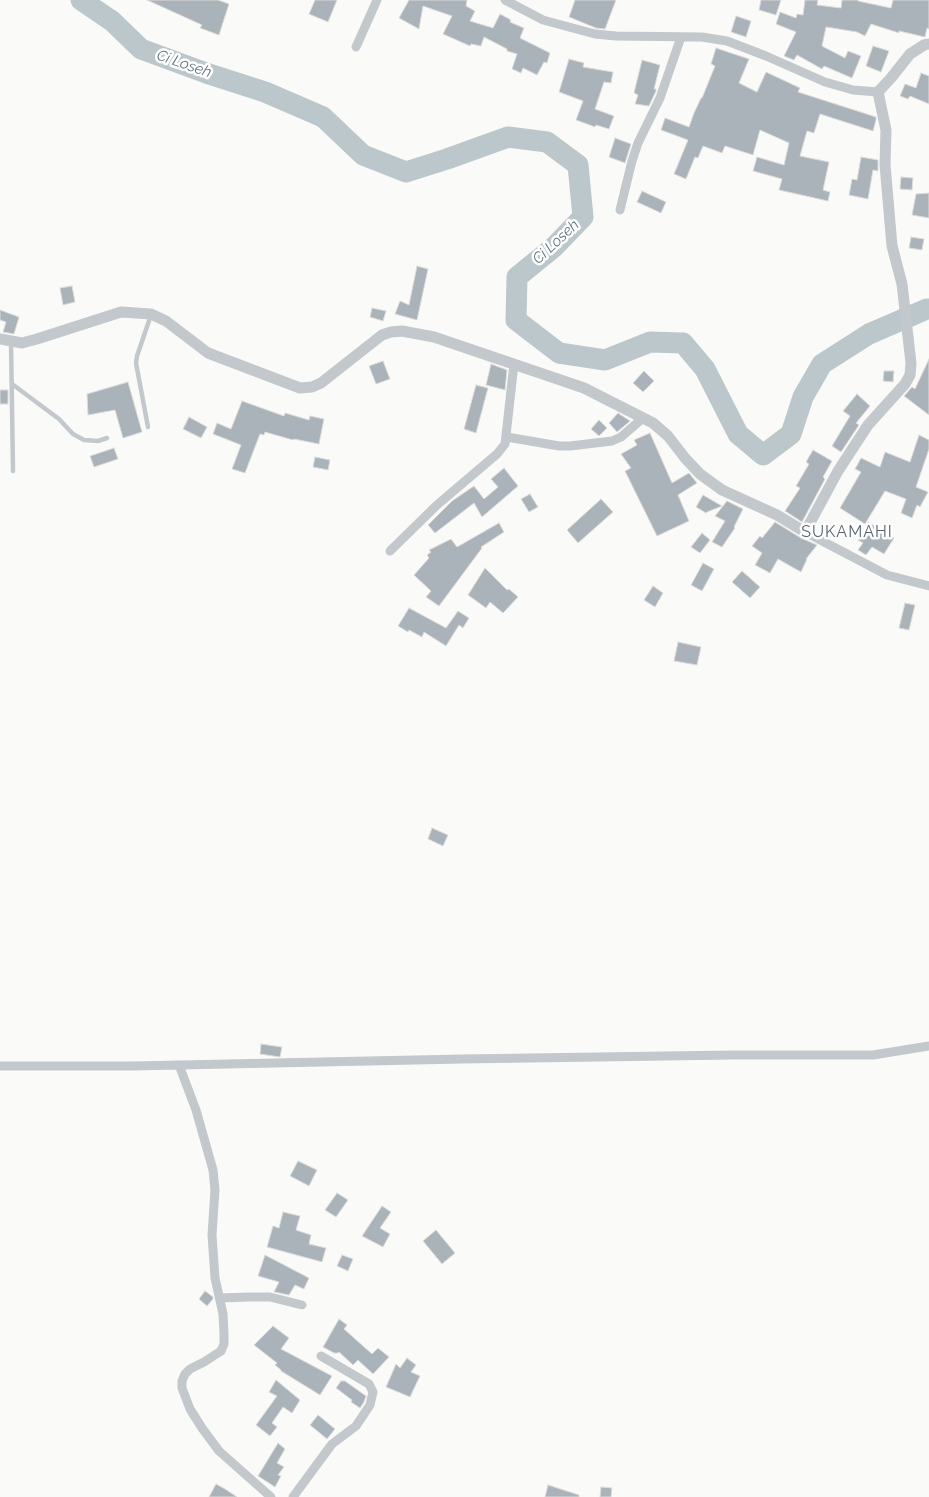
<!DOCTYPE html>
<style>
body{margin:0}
canvas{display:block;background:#fafaf8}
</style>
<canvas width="929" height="1497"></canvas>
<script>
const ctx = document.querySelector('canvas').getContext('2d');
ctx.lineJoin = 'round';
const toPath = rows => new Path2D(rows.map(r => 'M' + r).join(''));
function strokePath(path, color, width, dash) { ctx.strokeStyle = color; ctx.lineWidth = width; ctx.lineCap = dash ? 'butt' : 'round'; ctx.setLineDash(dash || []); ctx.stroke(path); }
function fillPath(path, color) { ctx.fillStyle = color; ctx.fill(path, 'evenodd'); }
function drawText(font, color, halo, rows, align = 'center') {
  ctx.font = font + ' Raleway,sans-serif'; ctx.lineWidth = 5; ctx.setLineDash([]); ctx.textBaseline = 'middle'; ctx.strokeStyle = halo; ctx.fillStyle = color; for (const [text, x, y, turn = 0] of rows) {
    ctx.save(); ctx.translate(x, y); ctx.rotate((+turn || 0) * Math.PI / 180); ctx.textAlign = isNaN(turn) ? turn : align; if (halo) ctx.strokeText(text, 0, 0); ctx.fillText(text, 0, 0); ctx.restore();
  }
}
const river = toPath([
 [81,0,112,21,141,49,206,73,265,92,323,117,363,155,406,172,447,159,508,137,547,142,578,165,583,217,554,247,517,277,516,320,559,353,605,360,650,342,683,343,705,369,738,434,763,455,791,434,803,397,822,364,869,334,927,309,929,309]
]);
const building = toPath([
 [147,0,218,0,229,4,219,35,200,28,202,25,147,0],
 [315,0,337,0,328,22,309,14,315,0],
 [409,0,467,0,466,6,475,11,470,21,493,28,500,14,511,20,510,22,524,28,520,38,550,53,547,63,544,62,537,75,523,68,521,73,512,69,517,54,507,51,507,49,484,37,481,46,471,44,470,46,443,34,452,16,423,6,419,29,399,18,409,0],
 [575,0,616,0,605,29,596,28,569,17,575,0],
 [761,0,781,0,776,15,759,10,761,0],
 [805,0,818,0,817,5,841,8,842,0,858,0,858,1,891,8,893,0,929,0,929,29,927,28,925,37,899,31,899,33,871,24,865,36,857,32,826,27,822,46,845,58,848,51,861,56,852,78,824,66,822,69,797,55,794,60,784,56,796,32,776,24,780,12,796,18,797,14,803,15,805,0],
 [736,16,751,21,746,37,731,32,736,16],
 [873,46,889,51,881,72,866,66,873,46],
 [716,48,749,59,739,83,757,92,766,72,800,88,798,92,876,117,876,120,873,131,820,114,814,133,807,131,800,156,829,162,823,190,830,192,828,201,779,190,782,179,753,171,757,157,784,165,789,143,760,130,753,155,725,146,722,153,703,146,698,158,695,157,686,179,674,174,688,140,661,130,665,118,689,127,694,113,701,98,702,98,715,66,711,64,716,48],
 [569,59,584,63,583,67,613,72,611,83,604,82,595,109,614,116,609,129,596,125,595,127,576,120,583,101,559,92,569,59],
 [642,60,660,65,654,89,656,89,656,91,649,106,635,104,638,95,634,93,642,60],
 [921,73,929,76,929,104,910,96,908,99,900,96,905,84,916,88,921,73],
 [615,138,631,144,625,163,609,157,615,138],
 [861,157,878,160,878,171,873,170,868,199,849,195,852,179,857,180,861,157],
 [901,177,913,178,912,190,900,189,901,177],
 [642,191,666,202,661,213,637,202,642,191],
 [929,193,929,218,912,215,916,194,929,193],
 [911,237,924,239,922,250,909,248,911,237],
 [417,266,428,269,417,320,395,314,400,301,409,305,417,266],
 [72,286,75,302,63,305,60,288,72,286],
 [372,308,386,311,383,321,370,317,372,308],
 [0,310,19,317,14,334,3,332,6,322,0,320,0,310],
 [929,359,929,415,904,396,912,387,915,389,929,359],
 [383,361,390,379,376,384,369,366,383,361],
 [491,364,507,370,505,390,486,385,491,364],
 [644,371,654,381,643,392,633,383,644,371],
 [884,371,894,371,893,382,883,381,884,371],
 [128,382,142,432,123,438,115,410,88,415,87,394,128,382],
 [476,385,488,388,476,433,464,429,476,385],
 [0,390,8,390,8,404,0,404,0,390],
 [857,394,870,406,856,423,859,425,841,452,832,446,850,416,843,411,857,394],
 [242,401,284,416,285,413,309,420,310,416,324,419,319,444,294,439,293,440,265,432,264,435,260,434,245,473,232,469,241,445,213,434,217,423,231,429,242,401],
 [618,413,630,421,617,432,609,423,618,413],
 [189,417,207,427,201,438,183,429,189,417],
 [599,420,607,428,599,436,591,429,599,420],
 [650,433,672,483,689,473,697,483,678,495,689,521,657,536,625,471,631,468,621,454,637,445,634,440,650,433],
 [919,435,929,440,929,449,916,487,928,492,920,507,917,505,912,518,901,513,906,499,885,491,865,524,840,508,861,472,855,469,861,458,880,467,885,452,910,462,919,435],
 [114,448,118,459,94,467,90,456,114,448],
 [813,450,832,461,823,477,825,479,802,522,785,511,800,488,796,486,809,464,806,462,813,450],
 [315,457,330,460,328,470,313,467,315,457],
 [504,468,518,486,482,517,474,503,435,533,428,525,452,501,474,486,484,499,498,487,491,479,504,468],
 [530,494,538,507,529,512,521,499,530,494],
 [703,495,722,506,707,512,706,513,696,507,703,495],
 [601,499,613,512,578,543,567,530,601,499],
 [727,501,743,509,734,527,735,528,722,547,712,542,725,521,715,516,727,501],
 [775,522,801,538,817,545,806,559,807,559,801,572,778,559,770,573,755,565,762,553,752,546,760,536,762,538,775,522],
 [868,522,894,538,884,554,872,547,866,555,858,550,863,543,858,540,868,522],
 [499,523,504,532,481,547,482,548,439,606,426,597,431,591,414,575,429,558,427,555,431,552,429,550,451,539,457,547,499,523],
 [702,533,710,540,700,553,691,547,702,533],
 [703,563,714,569,702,591,691,585,703,563],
 [485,568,507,590,509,589,518,597,503,613,490,602,486,608,468,595,485,568],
 [742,571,760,587,750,598,732,582,742,571],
 [653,586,663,593,655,607,644,600,653,586],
 [905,603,915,605,909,630,899,628,905,603],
 [409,608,446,628,458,611,469,618,463,628,459,625,446,646,424,632,422,637,409,630,408,632,398,626,409,608],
 [678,642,701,647,697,665,674,661,678,642],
 [432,828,448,835,443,846,428,839,432,828],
 [261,1044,282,1047,280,1057,260,1054,261,1044],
 [298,1161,317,1170,309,1186,290,1176,298,1161],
 [337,1193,348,1200,336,1217,325,1210,337,1193],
 [382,1206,391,1212,380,1228,390,1234,383,1247,362,1236,382,1206],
 [283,1212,300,1216,296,1230,311,1235,309,1244,326,1248,322,1262,267,1247,273,1226,279,1228,283,1212],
 [436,1230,455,1253,442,1264,423,1241,436,1230],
 [265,1255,309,1278,304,1289,295,1285,289,1295,274,1292,279,1282,258,1276,265,1255],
 [342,1255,353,1259,348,1271,337,1266,342,1255],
 [205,1291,213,1297,213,1299,207,1306,199,1299,205,1291],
 [339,1319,347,1325,344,1329,372,1354,378,1348,389,1357,373,1374,358,1360,353,1365,339,1352,338,1353,334,1353,323,1347,339,1319],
 [273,1326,289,1338,281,1349,332,1376,320,1395,281,1371,281,1370,275,1365,277,1363,254,1345,273,1326],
 [407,1358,416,1365,411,1372,420,1376,410,1397,386,1387,396,1364,400,1368,407,1358],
 [276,1380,300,1400,292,1413,283,1407,272,1423,277,1427,270,1436,256,1425,277,1396,269,1392,276,1380],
 [341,1381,345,1381,366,1396,364,1402,360,1408,351,1402,352,1400,336,1388,341,1381],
 [318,1415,335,1429,327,1439,310,1425,318,1415],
 [278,1443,285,1449,277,1463,284,1467,278,1475,281,1476,275,1487,258,1476,278,1443],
 [216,1484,225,1489,237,1497,209,1497,216,1484],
 [548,1485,579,1495,579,1497,545,1497,548,1485],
 [601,1487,612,1488,611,1497,600,1497,601,1487]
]);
const service = toPath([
 [11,342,13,471],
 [12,384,59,419,73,434,84,440,98,441,107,438],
 [148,427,136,363,137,356,151,315]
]);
const minor = toPath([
 [505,0,543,20,595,34,616,36,702,37,727,41,766,56,825,82,853,90,878,92],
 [356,47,377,0],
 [620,210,632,161,638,143,660,98,681,37],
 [507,437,559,446,570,446,612,441,621,437,643,418],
 [805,532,887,575,929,586],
 [390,551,437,505,497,454,505,444,514,364],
 [179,1065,196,1110,213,1170,215,1190,212,1235,215,1278,223,1314,224,1334,224,1344,221,1351,204,1362,190,1369,185,1374,182,1381,182,1388,190,1409,202,1428,219,1451,271,1497],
 [0,1066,133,1066,462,1059,733,1055,873,1055,929,1046],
 [220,1298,249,1297,270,1297,302,1305],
 [293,1497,332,1444,356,1426,370,1405,373,1392,369,1384,321,1356]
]);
const tertiary = toPath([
 [0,339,22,343,37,339,121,312,151,314,166,321,208,353,300,388,312,387,321,383,382,335,391,332,402,331,434,337,584,388,653,423,668,436,685,458,700,474,722,490,777,515,805,532,838,471,868,425,905,384,910,375,911,363,902,284,892,246,885,165,886,130,878,92,891,78,910,54,924,45,929,44]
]);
const waterNames = [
 ["Ci Loseh",184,64,19],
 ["Ci Loseh",556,242,-43]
];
const quarterNames = [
 ["SUKAMAHI",847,532]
];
strokePath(river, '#bbc7cb', 21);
fillPath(building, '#aab3b9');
strokePath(building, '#dcdcda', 1);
strokePath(service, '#c3c8cc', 4.5);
strokePath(minor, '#c3c8cc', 9);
strokePath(tertiary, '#c3c8cc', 11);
drawText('italic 15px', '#60757c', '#fff', waterNames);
ctx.letterSpacing = '1px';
drawText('16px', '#57646e', '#fff', quarterNames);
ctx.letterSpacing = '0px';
</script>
